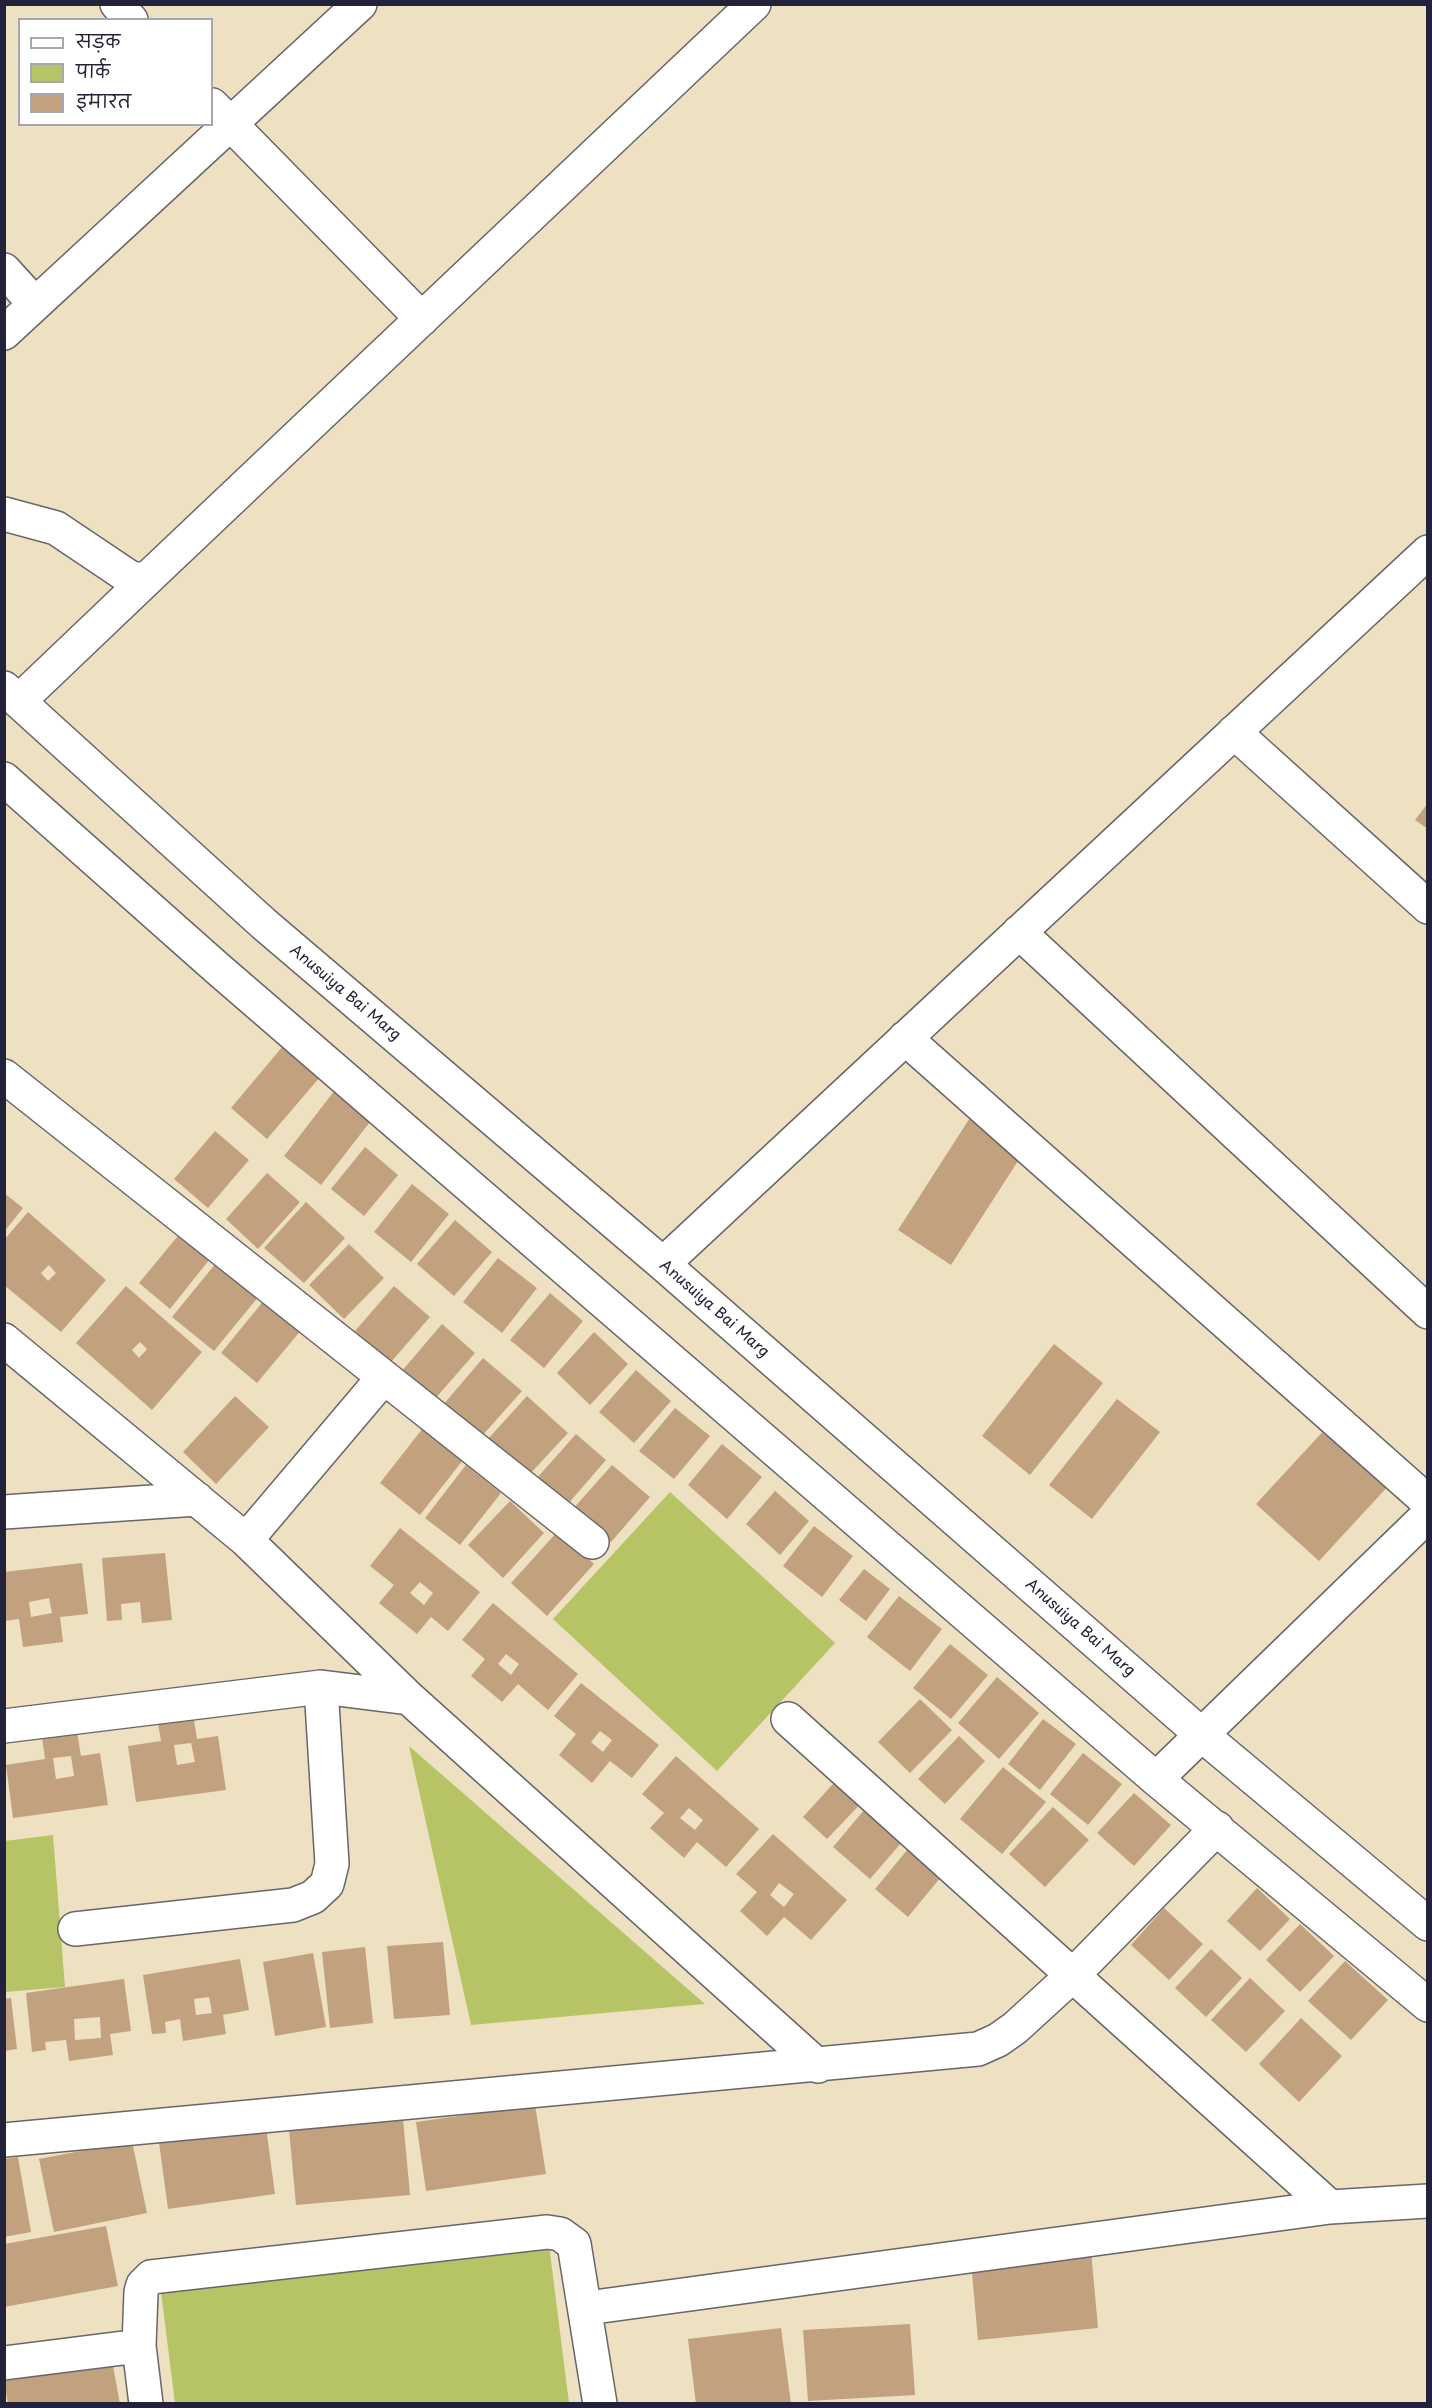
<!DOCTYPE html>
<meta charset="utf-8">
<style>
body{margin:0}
#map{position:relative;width:1432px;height:2408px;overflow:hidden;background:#ede1c1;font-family:"Playpen Sans","Playpen Sans Deva",sans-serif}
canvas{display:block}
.frame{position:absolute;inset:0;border:6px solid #22223b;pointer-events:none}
.legend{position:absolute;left:18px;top:18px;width:195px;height:108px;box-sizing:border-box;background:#fff;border:2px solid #a7a7b1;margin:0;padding:8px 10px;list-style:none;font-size:18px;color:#22223b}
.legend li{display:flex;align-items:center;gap:12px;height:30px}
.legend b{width:30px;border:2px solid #a7a7b1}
</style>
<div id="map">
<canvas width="1432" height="2408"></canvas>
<div class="frame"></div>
<ul class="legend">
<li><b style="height:8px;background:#fff"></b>सड़क</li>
<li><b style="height:16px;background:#b7c466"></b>पार्क</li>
<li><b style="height:16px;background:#c1a17e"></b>इमारत</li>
</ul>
</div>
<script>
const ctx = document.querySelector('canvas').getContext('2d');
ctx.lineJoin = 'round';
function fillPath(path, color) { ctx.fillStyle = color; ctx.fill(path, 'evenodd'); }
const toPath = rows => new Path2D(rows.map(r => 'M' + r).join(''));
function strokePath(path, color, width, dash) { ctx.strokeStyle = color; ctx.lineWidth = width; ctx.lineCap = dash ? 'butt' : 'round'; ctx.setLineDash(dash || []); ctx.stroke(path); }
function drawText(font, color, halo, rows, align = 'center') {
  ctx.font = font + ' "Playpen Sans",sans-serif'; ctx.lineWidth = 4.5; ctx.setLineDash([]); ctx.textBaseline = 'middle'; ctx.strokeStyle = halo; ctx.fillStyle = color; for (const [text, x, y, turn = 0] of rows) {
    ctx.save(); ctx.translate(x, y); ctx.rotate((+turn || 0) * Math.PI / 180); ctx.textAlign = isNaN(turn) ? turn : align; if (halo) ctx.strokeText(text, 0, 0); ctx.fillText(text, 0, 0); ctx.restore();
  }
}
const green = toPath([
 [670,1492,835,1643,717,1771,553,1619],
 [409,1746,705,2004,471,2025],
 [53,1835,65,1987,5,1992,5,1841],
 [548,2237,569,2403,175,2403,160,2284]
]);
const building = toPath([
 [1428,803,1428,829,1415,820],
 [283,1046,320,1077,267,1139,231,1108],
 [335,1090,373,1118,321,1185,284,1156],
 [973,1113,1027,1147,951,1265,898,1230],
 [215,1131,249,1160,208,1208,174,1179],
 [365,1147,398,1175,364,1216,331,1189],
 [267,1173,300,1202,258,1249,226,1219],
 [412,1184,449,1214,411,1262,374,1232],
 [4,1193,23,1208,4,1232],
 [306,1202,345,1238,304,1283,264,1248],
 [28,1212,106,1280,61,1332,4,1285,4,1240],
 [49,1265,56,1273,48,1281,41,1273],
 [455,1220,492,1252,454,1296,417,1264],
 [187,1225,217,1250,170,1309,139,1283],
 [349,1244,384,1278,344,1319,309,1285],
 [221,1257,263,1291,214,1351,172,1317],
 [498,1258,537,1288,502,1333,463,1302],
 [126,1286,202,1352,152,1410,76,1343],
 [140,1342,147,1349,139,1358,132,1350],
 [394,1286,430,1317,391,1362,355,1331],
 [270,1293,307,1323,257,1383,221,1353],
 [550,1293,583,1321,544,1368,510,1340],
 [442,1324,475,1353,434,1400,401,1372],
 [594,1332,628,1364,590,1405,557,1373],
 [1054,1344,1103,1383,1030,1475,982,1436],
 [483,1358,522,1391,481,1437,443,1405],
 [636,1370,671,1401,634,1443,599,1412],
 [235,1396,269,1427,216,1484,183,1452],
 [527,1396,568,1433,528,1476,488,1439],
 [1117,1399,1160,1432,1092,1519,1049,1485],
 [675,1408,710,1436,674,1479,639,1451],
 [1329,1425,1391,1483,1319,1561,1256,1504],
 [423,1428,463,1460,420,1515,380,1483],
 [576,1434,606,1460,567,1505,537,1478],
 [722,1444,762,1477,727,1519,688,1485],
 [466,1465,501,1493,460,1545,425,1518],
 [612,1465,650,1497,611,1542,573,1509],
 [775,1491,809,1521,780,1555,746,1524],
 [510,1501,544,1533,503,1578,468,1545],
 [814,1526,853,1556,822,1597,783,1566],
 [400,1528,480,1592,448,1631,431,1617,417,1634,379,1603,394,1585,370,1566],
 [420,1582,433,1593,424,1605,410,1593],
 [558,1531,594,1564,547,1616,511,1583],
 [165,1553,172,1620,142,1623,140,1602,121,1604,122,1620,107,1621,102,1558],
 [82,1563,88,1614,60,1617,63,1642,23,1647,19,1619,4,1621,4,1572],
 [49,1598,52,1613,31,1617,29,1602],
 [864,1569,890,1589,866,1621,839,1600],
 [899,1596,942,1629,910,1671,867,1637],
 [493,1603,578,1674,548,1710,518,1684,502,1702,471,1676,485,1659,462,1640],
 [506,1654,519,1664,511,1675,498,1664],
 [950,1644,988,1675,951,1719,913,1688],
 [997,1677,1039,1713,999,1759,958,1723],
 [581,1683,659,1745,632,1778,610,1761,592,1783,559,1755,576,1734,554,1716],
 [600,1731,612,1740,603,1752,591,1742],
 [920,1699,952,1730,910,1773,878,1742],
 [193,1714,197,1739,218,1736,226,1790,136,1802,128,1746,161,1741,157,1718],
 [191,1743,195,1762,177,1765,174,1745],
 [1043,1719,1076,1744,1040,1790,1008,1764],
 [77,1732,81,1756,100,1753,108,1805,13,1818,6,1765,45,1759,42,1737],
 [71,1756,74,1776,56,1779,53,1758],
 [959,1736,985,1761,945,1804,918,1779],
 [1083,1753,1122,1784,1088,1825,1050,1794],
 [676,1756,759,1829,726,1867,697,1842,684,1858,650,1828,664,1813,642,1794],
 [689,1808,703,1820,695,1830,680,1818],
 [1003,1767,1046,1802,1002,1854,960,1819],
 [842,1774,867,1797,827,1839,803,1817],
 [1134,1793,1171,1825,1134,1866,1097,1833],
 [870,1803,908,1835,870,1879,833,1847],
 [1053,1807,1089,1840,1045,1887,1009,1854],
 [773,1834,847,1900,811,1940,784,1917,767,1936,740,1911,757,1892,736,1874],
 [779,1883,794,1894,784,1907,770,1895],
 [917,1838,950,1866,908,1917,875,1889],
 [1257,1888,1290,1919,1260,1951,1227,1921],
 [1164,1908,1203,1944,1169,1980,1131,1945],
 [1300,1924,1334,1956,1300,1992,1266,1960],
 [443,1942,450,2015,394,2019,387,1946],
 [365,1947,373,2023,330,2028,322,1952],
 [1211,1949,1242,1978,1206,2017,1175,1988],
 [313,1953,326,2027,275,2036,263,1962],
 [240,1959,249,2010,223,2015,226,2034,183,2041,180,2019,165,2022,166,2033,152,2034,143,1975],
 [209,1997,212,2013,196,2015,194,1999],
 [1345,1961,1388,2000,1351,2040,1308,2001],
 [1250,1978,1285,2011,1246,2052,1211,2020],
 [124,1979,131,2031,110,2034,113,2055,69,2061,66,2040,45,2042,46,2050,32,2052,26,1993],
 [100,2017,101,2038,75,2040,74,2019],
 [11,1998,17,2049,4,2051,4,1999],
 [1301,2018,1342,2056,1299,2102,1259,2064],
 [535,2105,546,2174,426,2191,416,2122],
 [403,2119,410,2195,296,2205,289,2129],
 [265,2120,275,2194,168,2209,158,2135],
 [132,2141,147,2213,54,2232,39,2159],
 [18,2157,31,2232,4,2237,4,2159],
 [106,2226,118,2286,4,2307,4,2244],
 [1091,2251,1098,2328,978,2340,971,2262],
 [910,2324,915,2395,808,2401,803,2330],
 [781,2328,791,2404,696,2404,688,2339],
 [112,2360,120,2404,8,2404,4,2381]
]);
const minor = toPath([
 [117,4,131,20],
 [212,105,422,319],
 [4,270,35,304],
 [4,333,360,4],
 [4,514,56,528,129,577,138,580,149,577,754,4],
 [4,688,264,924,663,1264,1202,1735,1428,1924],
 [19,701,149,577],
 [1234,732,1428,907],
 [4,779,217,968,1156,1779,1428,2005],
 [1019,932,1428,1312],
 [905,1038,1428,1502],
 [4,1076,592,1542],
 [663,1264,1428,552],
 [4,1340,246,1540,409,1698,818,2066],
 [4,1512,197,1499],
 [246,1540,384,1377],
 [788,1719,1330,2207],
 [4,1726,321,1687,409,1698],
 [1156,1779,1428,1515],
 [75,1929,293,1905,313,1897,327,1884,332,1864,321,1687],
 [4,2140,978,2049,998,2040,1015,2028,1073,1975,1217,1828],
 [587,2308,1330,2207,1428,2201],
 [4,2363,139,2346],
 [146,2404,139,2346,141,2292,143,2285,151,2277,547,2232,560,2234,574,2244,600,2404]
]);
const streetNames = [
 ["Anusuiya Bai Marg",345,993,40],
 ["Anusuiya Bai Marg",714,1309,41],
 ["Anusuiya Bai Marg",1080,1628,41]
];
fillPath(green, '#b7c466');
fillPath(building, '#c1a17e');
strokePath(minor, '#69656a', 36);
strokePath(minor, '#fff', 33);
drawText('15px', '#22223b', '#fff', streetNames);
</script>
